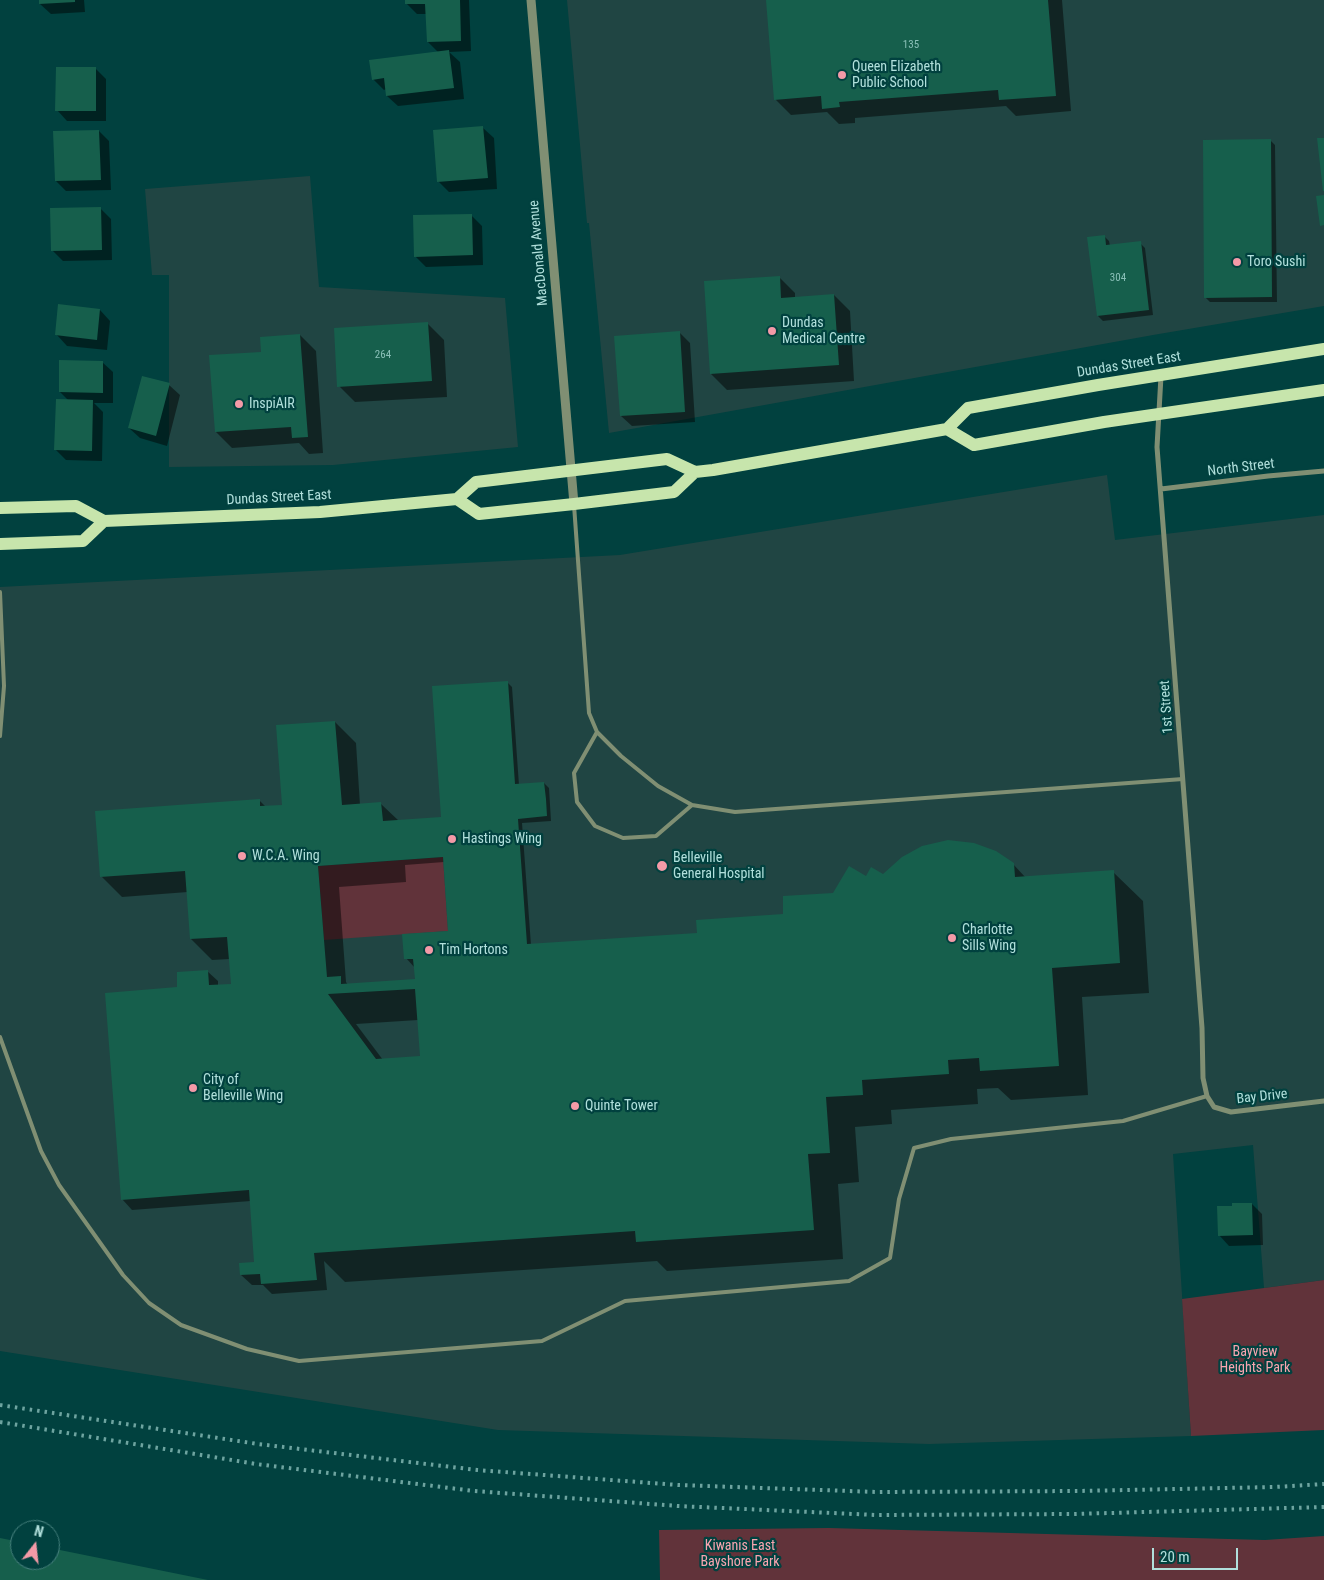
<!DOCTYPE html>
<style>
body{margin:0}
#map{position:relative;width:1324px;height:1580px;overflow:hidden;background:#01413f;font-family:"Roboto Condensed",sans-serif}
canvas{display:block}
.north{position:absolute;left:10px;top:1520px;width:50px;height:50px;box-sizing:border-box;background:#01413f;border:1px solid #47817e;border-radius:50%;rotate:16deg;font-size:14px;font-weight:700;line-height:20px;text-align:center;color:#b1e0dc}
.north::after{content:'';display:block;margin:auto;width:18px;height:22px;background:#f39aa7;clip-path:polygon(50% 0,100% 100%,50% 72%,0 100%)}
.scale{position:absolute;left:1152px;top:1548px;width:86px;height:22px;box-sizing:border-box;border:2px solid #b1e0dc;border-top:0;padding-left:6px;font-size:15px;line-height:18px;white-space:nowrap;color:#b1e0dc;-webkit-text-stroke:4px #01413f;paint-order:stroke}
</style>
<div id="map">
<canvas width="1324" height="1580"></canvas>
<div class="north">N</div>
<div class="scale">20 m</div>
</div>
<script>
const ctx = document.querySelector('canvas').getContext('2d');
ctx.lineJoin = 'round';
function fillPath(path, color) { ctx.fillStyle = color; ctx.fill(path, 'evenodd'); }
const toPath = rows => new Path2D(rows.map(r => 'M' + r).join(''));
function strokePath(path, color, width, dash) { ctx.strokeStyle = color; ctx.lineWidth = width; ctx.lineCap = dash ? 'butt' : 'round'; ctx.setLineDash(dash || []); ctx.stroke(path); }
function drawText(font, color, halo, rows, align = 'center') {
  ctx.font = font + ' "Roboto Condensed",sans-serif'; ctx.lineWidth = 4.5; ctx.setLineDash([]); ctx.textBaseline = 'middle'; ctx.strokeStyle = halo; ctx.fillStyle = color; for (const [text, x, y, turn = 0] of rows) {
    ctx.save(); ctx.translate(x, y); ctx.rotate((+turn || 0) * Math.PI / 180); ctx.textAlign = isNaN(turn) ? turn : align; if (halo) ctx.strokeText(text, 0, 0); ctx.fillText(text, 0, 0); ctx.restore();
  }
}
const built = toPath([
 [567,0,1324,0,1324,306,1153,335,609,433,589,223,587,223],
 [310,176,319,287,505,298,518,447,333,465,169,467,169,275,152,275,145,189],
 [1107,475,1115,540,1324,515,1324,1280,1264,1288,1253,1145,1173,1154,1191,1436,929,1444,498,1430,0,1351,0,587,620,555]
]);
const green = toPath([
 [443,857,448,931,324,940,318,866],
 [1324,1280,1324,1430,1191,1436,1182,1299],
 [829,1528,1265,1540,1324,1536,1324,1580,660,1580,659,1530]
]);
const shadow = toPath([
 [40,0,84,0,85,12,51,14,40,4],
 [406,0,469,0,471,51,449,52,460,62,464,99,398,106,387,96,386,89,384,90,373,79,439,53,428,42,427,14,417,14,406,3],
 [767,0,1062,0,1071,111,1016,116,1006,106,855,118,855,123,839,124,827,112,791,115,775,99],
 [95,68,106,79,106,121,67,121,57,110],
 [483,128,494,138,497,189,449,192,438,181],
 [99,131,109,141,111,190,66,191,56,181],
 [1270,140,1275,145,1277,302,1210,302,1205,297],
 [100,208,111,219,112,260,63,261,52,250],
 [471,215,482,226,483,265,426,267,415,256],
 [1104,236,1109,241,1110,246,1140,243,1145,248,1153,315,1103,321,1098,316],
 [779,277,795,293,795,298,834,295,850,311,854,381,727,390,711,374],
 [100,310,110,321,107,350,67,346,57,335],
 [428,324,444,340,447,397,355,402,339,386],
 [679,332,690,343,695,422,632,426,621,416],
 [300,335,316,351,323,453,309,454,299,443,232,448,216,432,263,353],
 [102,362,113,372,113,403,94,403,103,412,102,461,66,460,55,449,68,400,60,392],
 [169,385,180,395,167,446,140,438,129,428],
 [507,682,512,687,519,785,544,783,549,788,551,821,522,823,531,945,699,934,785,915,834,894,866,878,883,875,1013,864,1026,878,1113,872,1143,901,1149,993,1082,997,1088,1095,1011,1100,998,1088,977,1089,978,1104,891,1110,892,1124,855,1127,859,1182,838,1184,843,1259,667,1271,657,1261,345,1282,324,1261,327,1290,272,1294,263,1285,252,1285,241,1275,255,1263,251,1201,132,1210,122,1199,179,989,207,971,218,981,218,986,234,985,230,959,212,960,191,939,188,892,122,897,101,876,259,800,266,807,283,806,335,722,356,743,360,805,381,804,399,821,442,818],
 [444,862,449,933,406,958,415,968,416,980,348,985,346,982,339,887,406,882,405,865],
 [418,1020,421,1058,383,1060,356,1024],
 [1252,1204,1262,1214,1263,1245,1229,1246,1219,1235,1233,1207]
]);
const building = toPath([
 [39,0,75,0,75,2,39,4],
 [405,0,460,0,461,41,427,42,425,4,405,4],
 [766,0,1048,0,1056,96,999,100,998,90,839,102,840,107,822,109,821,96,774,100],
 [449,50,454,88,386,96,384,78,372,80,369,60],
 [56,67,96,67,96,111,55,111],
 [483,126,488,178,437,182,433,130],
 [99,130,101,180,55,181,53,131],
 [1317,138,1324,138,1324,191,1323,191],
 [1271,139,1272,297,1204,298,1203,140],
 [1324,195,1324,225,1320,226,1316,196],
 [101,207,102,250,51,251,50,208],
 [472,214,473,255,414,257,413,215],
 [1105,235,1106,245,1141,241,1149,310,1097,316,1087,237],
 [780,276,781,298,834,294,839,365,710,374,704,281],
 [58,304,100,309,97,340,55,335],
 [428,322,432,381,337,387,334,328],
 [680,331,685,412,620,416,614,336],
 [300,334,308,437,292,438,291,427,215,432,209,355,261,352,260,337],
 [59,360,103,361,103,393,59,392],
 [142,376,170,383,156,436,128,428],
 [56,399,93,400,92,451,54,450],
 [508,681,515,784,544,782,546,799,547,816,518,819,527,944,697,933,696,920,783,914,783,896,833,893,849,866,866,876,871,867,883,874,902,857,922,846,948,840,974,843,996,851,1014,863,1015,877,1114,870,1120,963,1052,968,1059,1066,980,1071,979,1058,948,1060,949,1074,862,1080,863,1095,826,1097,830,1153,808,1154,814,1230,636,1242,635,1231,314,1253,317,1280,261,1284,260,1274,240,1275,239,1263,254,1262,249,1190,121,1200,105,993,177,987,177,972,208,970,209,985,231,984,227,937,190,939,185,871,100,877,95,811,260,799,260,806,282,805,276,725,335,721,342,805,381,802,383,821,441,817,432,686],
 [443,857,448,931,402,934,404,959,413,959,415,979,341,984,341,976,327,977,318,866],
 [415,989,420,1056,376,1059,328,994],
 [1232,1203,1252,1203,1253,1235,1218,1236,1217,1206,1232,1206],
 [0,1538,20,1542,20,1560,50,1560,50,1548,208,1580,0,1580]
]);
const service = toPath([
 [574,505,589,713,597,732,621,756,658,786,692,805,735,812,1183,779],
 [0,592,4,686,0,736],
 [597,732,574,773,577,802,595,826,623,838,656,836,692,805],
 [0,1037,41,1151,59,1185,123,1275,149,1303,181,1325,247,1349,299,1361,542,1341,625,1301,849,1281,890,1258,899,1199,914,1148,951,1139,1123,1121,1207,1096]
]);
const minor = toPath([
 [1161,376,1157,447,1202,1028,1203,1078,1207,1096,1214,1107,1231,1112,1324,1101],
 [1161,489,1268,476,1324,471]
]);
const tertiary = toPath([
 [531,0,574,504]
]);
const primary = toPath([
 [947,429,974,445,1104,422,1324,390],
 [457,499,479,514,574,504,674,492,695,472],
 [0,508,76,506,104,521,320,512,457,499,476,482,667,459,695,472,713,470,947,429,968,408,1098,385,1324,349],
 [0,544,83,541,104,521]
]);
const rail = toPath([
 [0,1405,258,1444,477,1470,678,1485,877,1492,1078,1491,1275,1487,1324,1484],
 [0,1422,256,1464,474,1491,678,1506,876,1515,1074,1514,1324,1507]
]);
const markers = [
 [842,75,5,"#f39aa7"],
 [1237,262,5,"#f39aa7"],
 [772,331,5,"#f39aa7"],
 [239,404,5,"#f39aa7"],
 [452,839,5,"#f39aa7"],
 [242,856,5,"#f39aa7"],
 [662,866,6,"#f39aa7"],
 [952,938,5,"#f39aa7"],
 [429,950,5,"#f39aa7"],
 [193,1088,5,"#f39aa7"],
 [575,1106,5,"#f39aa7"]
];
const numberNames = [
 ["135",911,45],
 ["304",1118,278],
 ["264",383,355]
];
const poiNames = [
 ["Queen Elizabeth",852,67],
 ["Public School",852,83],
 ["Toro Sushi",1247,262],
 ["Dundas",782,323],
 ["Medical Centre",782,339],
 ["InspiAIR",249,404],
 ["Hastings Wing",462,839],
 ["W.C.A. Wing",252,856],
 ["Belleville",673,858],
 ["General Hospital",673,874],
 ["Charlotte",962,930],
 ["Sills Wing",962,946],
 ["Tim Hortons",439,950],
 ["City of",203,1080],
 ["Belleville Wing",203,1096],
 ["Quinte Tower",585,1106]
];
const streetNames = [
 ["MacDonald Avenue",539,253,-95],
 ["Dundas Street East",1129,365,-9],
 ["North Street",1241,468,-7],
 ["Dundas Street East",279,498,-3],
 ["1st Street",1167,707,-94],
 ["Bay Drive",1262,1097,-6]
];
const parkNames = [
 ["Bayview",1255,1352],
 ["Heights Park",1255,1368],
 ["Kiwanis East",740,1546],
 ["Bayshore Park",740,1562]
];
fillPath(built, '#204543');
fillPath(green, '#61333a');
fillPath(shadow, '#0007');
fillPath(building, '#165f4c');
strokePath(service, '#808f73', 4);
strokePath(minor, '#808f73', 5);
strokePath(tertiary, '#808f73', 9);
strokePath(primary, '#c7e5ac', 12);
strokePath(rail, '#6ea4a0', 4, [2.5, 5]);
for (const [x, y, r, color] of markers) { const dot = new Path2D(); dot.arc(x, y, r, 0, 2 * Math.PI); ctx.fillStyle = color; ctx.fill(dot); strokePath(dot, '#01413f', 2); }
drawText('11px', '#8ac0b8', null, numberNames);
drawText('14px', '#b1e0dc', '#01413f', poiNames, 'left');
drawText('14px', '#b1e0dc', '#01413f', streetNames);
drawText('14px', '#f9a5b0', '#01413f', parkNames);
</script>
